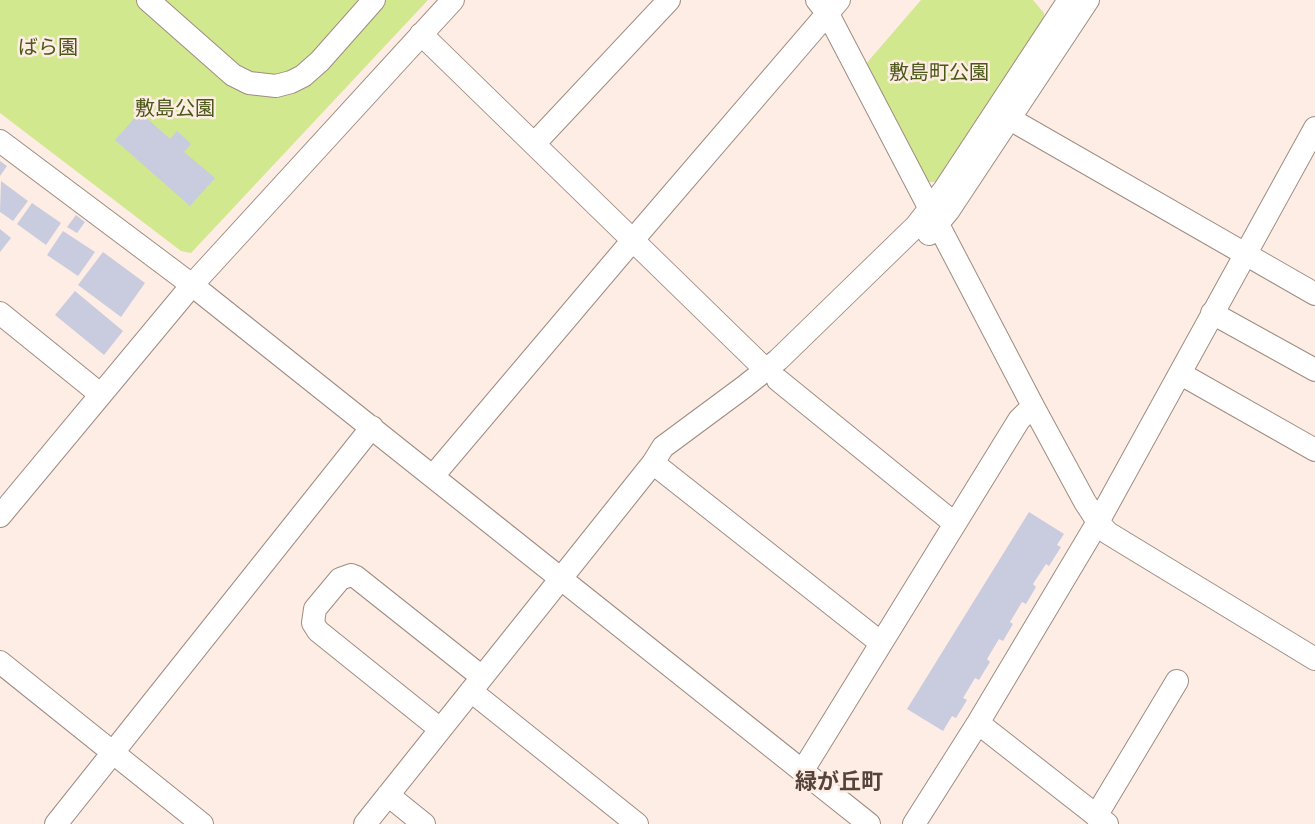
<!DOCTYPE html>
<meta charset="utf-8">
<style>
body{margin:0}
canvas{display:block;background:#feede4}
</style>
<canvas width="1315" height="824"></canvas>
<script>
const ctx = document.querySelector('canvas').getContext('2d');
ctx.lineJoin = 'round';
function fillPath(path, color) { ctx.fillStyle = color; ctx.fill(path, 'evenodd'); }
const toPath = rows => new Path2D(rows.map(r => 'M' + r).join(''));
function strokePath(path, color, width, dash) { ctx.strokeStyle = color; ctx.lineWidth = width; ctx.lineCap = dash ? 'butt' : 'round'; ctx.setLineDash(dash || []); ctx.stroke(path); }
function drawText(font, color, halo, rows, align = 'center') {
  ctx.font = font + ' "Asap Condensed","Noto Sans JP",sans-serif'; ctx.lineWidth = 5; ctx.setLineDash([]); ctx.textBaseline = 'middle'; ctx.strokeStyle = halo; ctx.fillStyle = color; for (const [text, x, y, turn = 0] of rows) {
    ctx.save(); ctx.translate(x, y); ctx.rotate((+turn || 0) * Math.PI / 180); ctx.textAlign = isNaN(turn) ? turn : align; if (halo) ctx.strokeText(text, 0, 0); ctx.fillText(text, 0, 0); ctx.restore();
  }
}
const green = toPath([
 [0,0,428,0,191,253,181,251,0,113],
 [921,0,1033,0,1044,13,1045,21,941,182,927,182,865,65]
]);
const building = toPath([
 [140,112,170,139,177,131,191,144,184,152,215,178,190,206,115,140],
 [0,161,7,166,0,176],
 [1,181,28,201,13,221,0,212],
 [32,203,61,223,46,245,17,224],
 [76,215,85,222,77,233,67,227],
 [0,229,11,238,0,252],
 [63,231,95,252,78,276,47,255],
 [103,252,145,283,121,317,78,285],
 [75,291,123,331,104,355,55,315],
 [1029,512,1064,534,1057,545,1061,547,1049,566,1046,564,1033,584,1036,587,1026,604,1022,602,1010,622,1013,624,1003,641,999,639,987,659,990,662,979,680,975,678,963,698,967,700,956,718,952,716,943,731,907,709]
]);
const minor = toPath([
 [148,0,233,75,249,83,276,86,291,82,303,76,320,61,374,0],
 [817,0,828,14,1034,408,1085,502,1098,522,1108,533,1315,659],
 [421,34,766,370],
 [1010,119,1315,294],
 [0,141,192,285,869,824],
 [534,144,669,0],
 [929,234,949,210,1088,0],
 [0,313,100,394],
 [1212,313,1315,370],
 [1181,374,1315,450],
 [778,380,954,523],
 [653,463,881,643],
 [433,476,632,241,839,0],
 [0,516,192,285,453,0],
 [0,662,202,824],
 [471,691,637,824],
 [978,723,1107,824],
 [440,729,318,631,313,623,315,609,340,579,351,575,356,577,482,677],
 [803,770,1019,420,1026,413,1034,408],
 [388,795,424,824],
 [1096,816,1177,681],
 [56,824,372,427],
 [365,824,653,463,663,447,744,387,778,360,916,226,944,190,1069,0],
 [914,824,978,723,1098,522,1315,128]
]);
const parkNames = [
 ["ばら園",48,48],
 ["敷島町公園",939,73],
 ["敷島公園",175,109]
];
const quarterNames = [
 ["緑が丘町",839,782]
];
fillPath(green, '#d2e88e');
fillPath(building, '#c9cbdf');
strokePath(minor, '#9f8c81', 24);
strokePath(minor, '#fff', 22);
drawText('20px', '#4a5717', '#feede4', parkNames);
drawText('bold 22px', '#544339', '#feede4', quarterNames);
</script>
